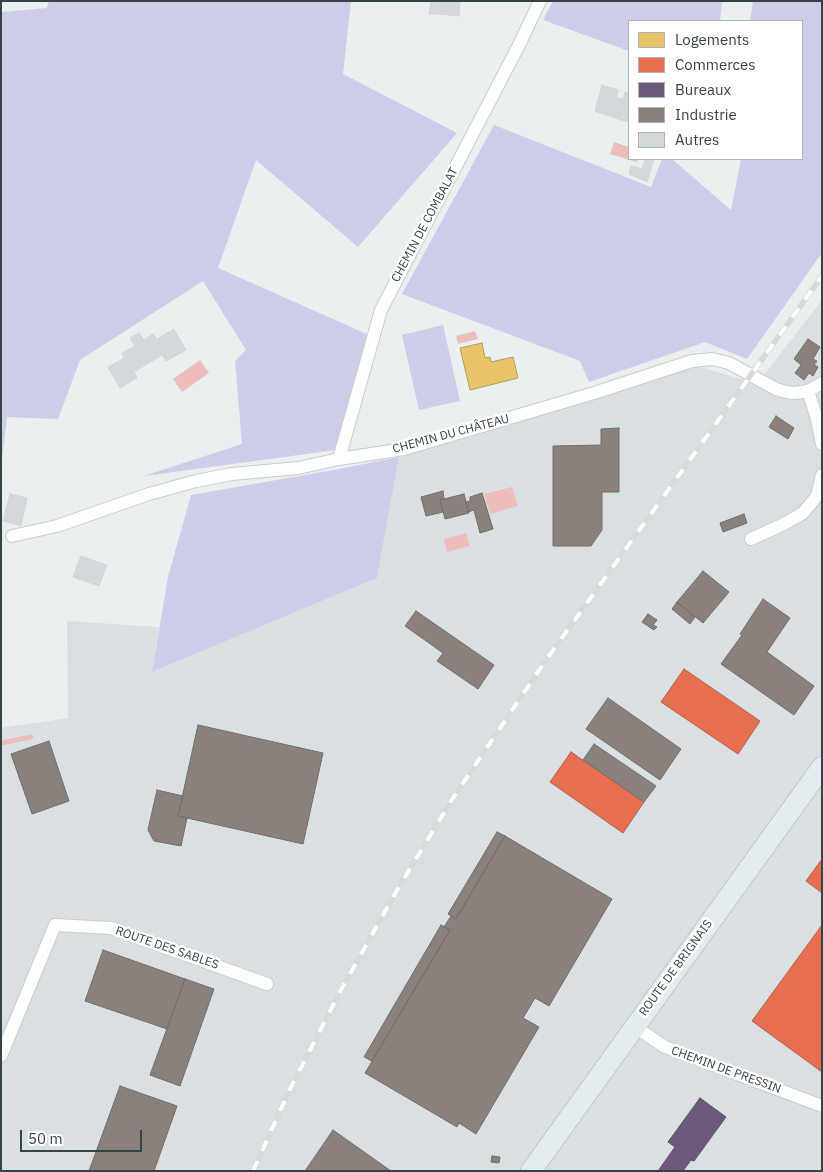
<!DOCTYPE html>
<meta charset="utf-8">
<style>
body{margin:0}
#map{position:relative;width:823px;height:1172px;overflow:hidden;background:#eaeff0;font-family:"IBM Plex Sans",sans-serif}
canvas{display:block}
.frame{position:absolute;inset:0;border:2px solid #364346;pointer-events:none}
.legend{position:absolute;left:628px;top:20px;width:175px;height:140px;box-sizing:border-box;background:#fff;border:1px solid #afb4b5;margin:0;padding:6px 9px;list-style:none;font-size:15px;color:#364346}
.legend li{display:flex;align-items:center;gap:10px;height:25px}
.legend b{width:25px;border:1px solid #afb4b5}
.scale{position:absolute;left:20px;top:1130px;width:122px;height:22px;box-sizing:border-box;border:2px solid #364346;border-top:0;padding-left:6px;font-size:15px;line-height:18px;white-space:nowrap;color:#364346;-webkit-text-stroke:4px #fff;paint-order:stroke}
</style>
<div id="map">
<canvas width="823" height="1172"></canvas>
<div class="frame"></div>
<ul class="legend">
<li><b style="height:14px;background:#e9c46a"></b>Logements</li>
<li><b style="height:14px;background:#e76f51"></b>Commerces</li>
<li><b style="height:14px;background:#6d597a"></b>Bureaux</li>
<li><b style="height:14px;background:#8a817c"></b>Industrie</li>
<li><b style="height:14px;background:#d3d8da"></b>Autres</li>
</ul>
<div class="scale">50 m</div>
</div>
<script>
const ctx = document.querySelector('canvas').getContext('2d');
ctx.lineJoin = 'round';
function fillPath(path, color) { ctx.fillStyle = color; ctx.fill(path, 'evenodd'); }
const toPath = rows => new Path2D(rows.map(r => 'M' + r).join(''));
function strokePath(path, color, width, dash) { ctx.strokeStyle = color; ctx.lineWidth = width; ctx.lineCap = dash ? 'butt' : 'round'; ctx.setLineDash(dash || []); ctx.stroke(path); }
function drawText(font, color, halo, rows, align = 'center') {
  ctx.font = font + ' "IBM Plex Sans",sans-serif'; ctx.lineWidth = 5; ctx.setLineDash([]); ctx.textBaseline = 'middle'; ctx.strokeStyle = halo; ctx.fillStyle = color; for (const [text, x, y, turn = 0] of rows) {
    ctx.save(); ctx.translate(x, y); ctx.rotate((+turn || 0) * Math.PI / 180); ctx.textAlign = isNaN(turn) ? turn : align; if (halo) ctx.strokeText(text, 0, 0); ctx.fillText(text, 0, 0); ctx.restore();
  }
}
const industrial = toPath([
 [822,300,822,1171,1,1171,1,728,68,718,67,621,159,627,152,672,377,578,399,457,698,366,757,384]
]);
const green = toPath([
 [49,1,351,1,343,74,457,133,358,247,256,160,218,268,369,335,336,450,144,476,242,444,235,361,246,350,203,281,80,360,58,419,7,417,1,467,1,12,47,8],
 [553,1,722,1,720,21,629,21,629,51,543,20],
 [753,1,822,1,822,253,747,359,705,342,589,382,580,361,402,294,494,125,651,187,662,159,672,159,731,210,741,159,802,159,802,21,750,21],
 [443,325,460,401,419,410,402,335],
 [399,457,377,578,152,672,168,577,191,495,339,469]
]);
const water = toPath([
 [614,142,629,147,629,159,638,159,637,162,610,154],
 [475,331,478,339,458,344,456,336],
 [200,360,209,373,182,392,173,379],
 [512,487,518,506,490,514,484,494],
 [466,533,470,546,447,552,444,539]
]);
const homes = toPath([
 [482,343,485,358,490,357,491,362,513,357,518,378,470,390,460,348,482,343]
]);
const shops = toPath([
 [684,669,760,721,738,754,661,702,684,669],
 [571,752,644,802,623,833,550,782,571,752],
 [822,859,822,893,806,881,822,859],
 [822,925,822,1072,752,1021,822,925]
]);
const offices = toPath([
 [700,1098,726,1117,694,1161,691,1160,683,1171,658,1171,675,1147,668,1142,700,1098]
]);
const industry = toPath([
 [808,339,820,347,813,359,817,361,814,365,818,367,813,376,809,373,804,380,795,373,801,365,794,359,808,339],
 [776,416,794,428,788,439,769,427,776,416],
 [619,428,619,492,602,492,602,530,591,546,553,546,553,446,601,445,601,429,619,428],
 [443,491,444,499,440,500,443,512,426,516,421,497,443,491],
 [482,493,493,529,480,533,474,510,468,512,466,502,470,501,470,497,482,493],
 [464,494,469,513,445,519,440,500,464,494],
 [744,514,747,523,723,532,720,523,744,514],
 [703,571,729,592,703,623,677,602,703,571],
 [763,599,790,618,767,652,814,686,794,715,721,664,742,635,740,634,763,599],
 [677,602,695,617,690,624,672,609,677,602],
 [416,611,494,665,478,689,437,661,443,653,405,626,416,611],
 [648,614,657,620,653,625,657,627,654,630,642,622,648,614],
 [608,698,681,749,660,780,586,729,608,698],
 [198,725,323,753,303,844,178,816,198,725],
 [49,741,69,801,32,814,11,754,49,741],
 [594,744,656,786,644,802,583,760,594,744],
 [157,790,183,796,178,816,187,818,181,846,154,841,148,830,157,790],
 [497,832,505,836,456,919,448,914,497,832],
 [505,836,612,899,549,1006,535,998,523,1018,539,1027,476,1134,459,1123,457,1127,365,1073,450,930,444,927,451,916,456,919,505,836],
 [441,925,450,930,372,1061,364,1057,441,925],
 [103,950,185,979,167,1029,85,1001,103,950],
 [185,979,214,989,180,1086,150,1075,185,979],
 [120,1086,177,1106,154,1171,89,1171,120,1086],
 [333,1130,391,1171,305,1171,333,1130],
 [492,1156,500,1157,499,1163,491,1162,492,1156]
]);
const stream = toPath([
 [1,743,31,737]
]);
const building = toPath([
 [431,1,438,1,437,14,429,14,431,1],
 [438,1,460,1,459,16,437,14,438,1],
 [602,85,618,90,616,97,623,99,625,92,629,93,629,117,626,116,628,110,621,108,618,119,595,111,602,85],
 [621,108,628,110,626,116,629,117,629,122,618,119,621,108],
 [645,159,654,159,647,182,629,174,631,166,642,169,645,159],
 [174,329,186,350,166,361,162,355,134,372,137,378,120,388,108,367,124,358,122,353,135,346,130,338,139,333,144,340,153,334,157,339,174,329],
 [10,494,27,498,21,526,3,521,10,494],
 [81,556,107,565,99,586,73,577,81,556]
]);
const minor = toPath([
 [808,391,817,419,822,444],
 [339,459,381,310,519,45,540,1],
 [12,536,57,526,149,494,196,481,232,474,298,468,339,459,404,449,594,393,692,361,712,359,729,363,776,389,786,392,795,393,808,391,822,383],
 [751,539,784,524,803,513,817,496,822,475],
 [634,1026,665,1047,822,1106],
 [1,1056,55,925,111,928,267,984]
]);
const primary = toPath([
 [531,1171,822,767]
]);
const rail = toPath([
 [253,1171,291,1087,342,988,396,892,453,798,546,660,822,276]
]);
const streetNames = [
 ["CHEMIN DE COMBALAT",425,225,-62],
 ["CHEMIN DU CHÂTEAU",451,434,-15],
 ["ROUTE DES SABLES",167,948,19],
 ["ROUTE DE BRIGNAIS",676,968,-54],
 ["CHEMIN DE PRESSIN",726,1070,20]
];
fillPath(industrial, '#dae0e2');
fillPath(green, '#cdcdea');
fillPath(water, '#edbdbc');
fillPath(homes, '#e9c46a');
strokePath(homes, '#b39d5f', 1);
fillPath(shops, '#e76f51');
strokePath(shops, '#b2624e', 1);
fillPath(offices, '#6d597a');
strokePath(offices, '#5c526a', 1);
fillPath(industry, '#8a817c');
strokePath(industry, '#716e6c', 1);
strokePath(stream, '#edbdbc', 5);
fillPath(building, '#d3d8da');
strokePath(building, '#d0d7d8', 1);
strokePath(minor, '#c7cdce', 14);
strokePath(primary, '#b8cad2', 22);
strokePath(minor, '#fcfdfd', 12);
strokePath(primary, '#e4ecf0', 20);
strokePath(rail, '#d8d9d9', 5.5);
strokePath(rail, '#fff', 4, [11]);
drawText('12px', '#364346', '#fff', streetNames);
</script>
